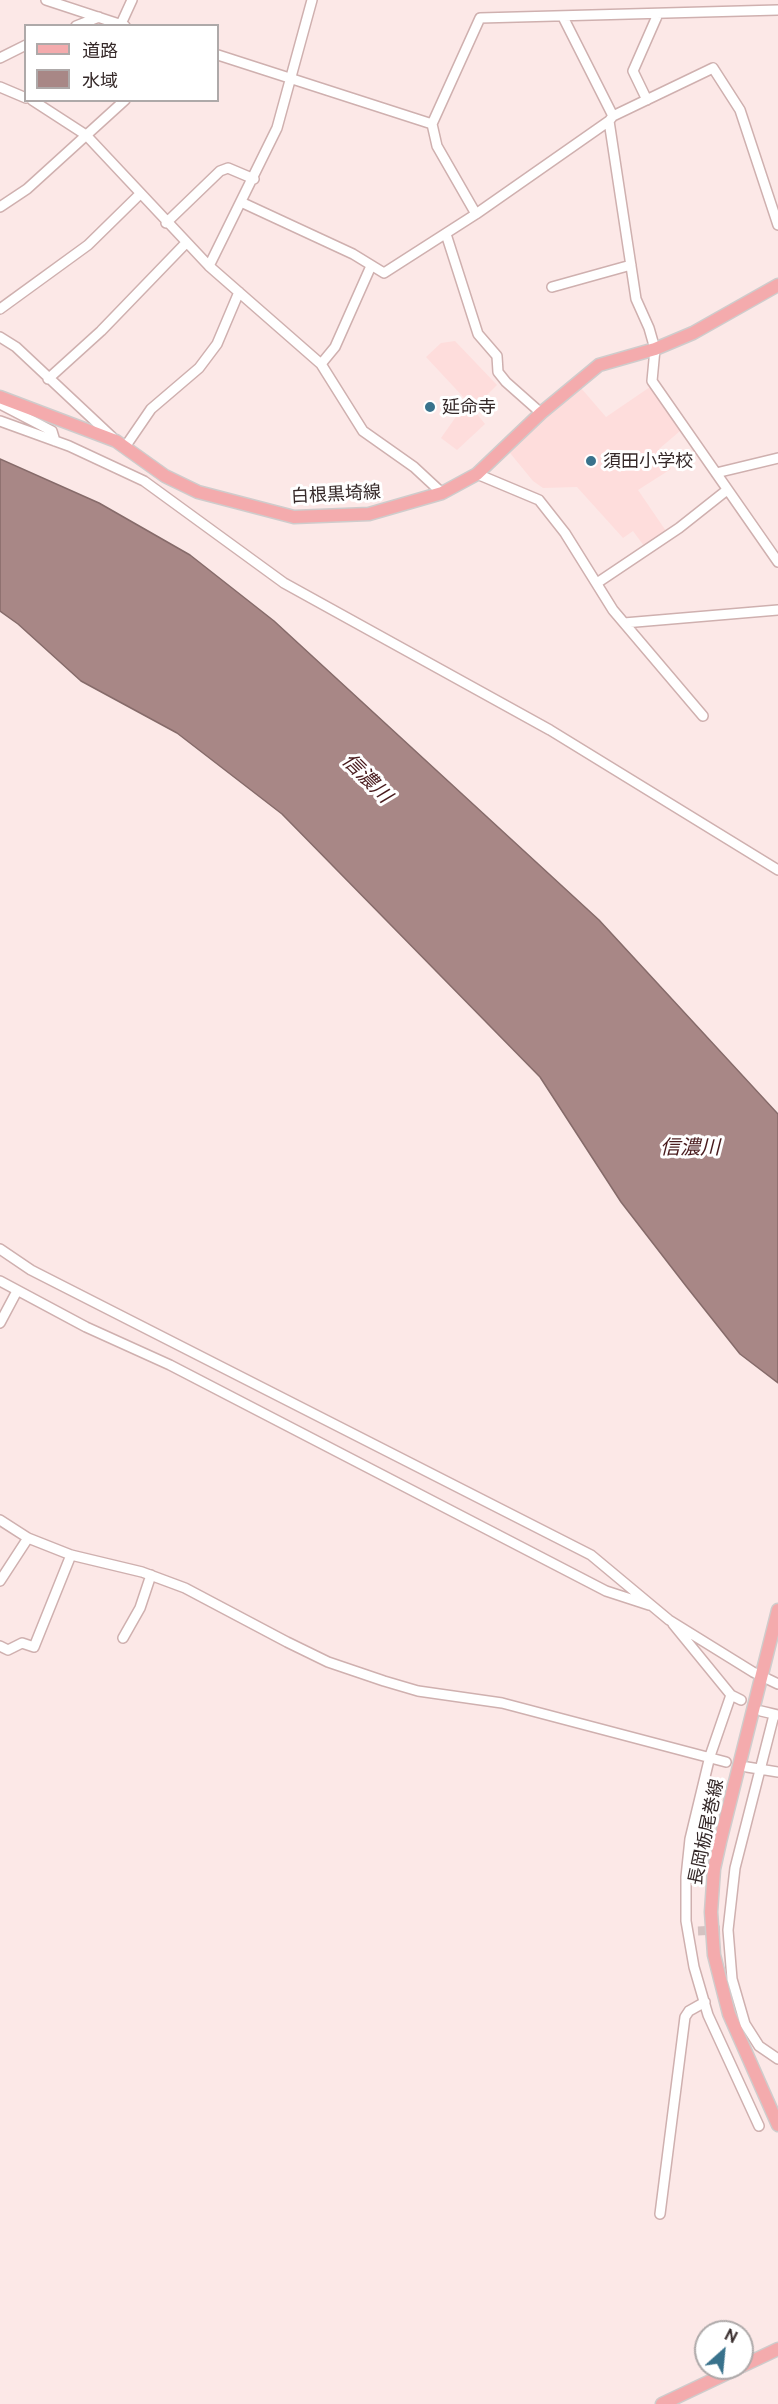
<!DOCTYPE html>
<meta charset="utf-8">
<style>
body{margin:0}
#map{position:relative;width:778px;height:2404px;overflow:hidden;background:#fce8e7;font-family:Ubuntu,"Noto Sans JP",sans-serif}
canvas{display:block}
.legend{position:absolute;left:24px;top:24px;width:195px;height:78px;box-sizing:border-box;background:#fff;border:2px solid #aea9a9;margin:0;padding:8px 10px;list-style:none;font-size:18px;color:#352929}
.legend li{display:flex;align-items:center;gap:12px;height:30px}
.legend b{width:30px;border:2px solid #aea9a9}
.north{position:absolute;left:694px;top:2320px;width:60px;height:60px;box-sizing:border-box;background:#fff;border:2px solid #aea9a9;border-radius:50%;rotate:27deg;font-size:16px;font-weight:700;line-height:24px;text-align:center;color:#352929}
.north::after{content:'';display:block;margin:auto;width:21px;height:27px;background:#39728c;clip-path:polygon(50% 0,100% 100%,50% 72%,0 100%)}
</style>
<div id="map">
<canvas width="778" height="2404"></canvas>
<ul class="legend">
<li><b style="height:8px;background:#f4abad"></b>道路</li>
<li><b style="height:16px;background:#a88786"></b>水域</li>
</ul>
<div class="north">N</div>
</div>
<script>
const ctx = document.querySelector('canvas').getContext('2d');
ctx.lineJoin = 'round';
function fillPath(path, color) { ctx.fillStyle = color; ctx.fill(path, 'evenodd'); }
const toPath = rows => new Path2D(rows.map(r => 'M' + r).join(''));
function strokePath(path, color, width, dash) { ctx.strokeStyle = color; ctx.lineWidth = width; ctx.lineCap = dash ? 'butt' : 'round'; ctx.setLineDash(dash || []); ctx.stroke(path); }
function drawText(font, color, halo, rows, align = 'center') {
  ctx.font = font + ' Ubuntu,"Noto Sans JP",sans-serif'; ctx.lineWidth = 6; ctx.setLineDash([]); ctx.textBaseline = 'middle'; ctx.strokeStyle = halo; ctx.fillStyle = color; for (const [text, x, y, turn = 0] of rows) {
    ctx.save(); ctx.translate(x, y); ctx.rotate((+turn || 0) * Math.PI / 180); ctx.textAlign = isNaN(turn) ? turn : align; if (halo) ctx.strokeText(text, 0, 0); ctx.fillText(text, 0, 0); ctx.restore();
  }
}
const built = toPath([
 [455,341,497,385,473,409,485,424,457,450,441,438,467,401,426,357,441,343],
 [650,387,680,431,659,449,671,469,638,490,666,531,644,546,633,531,623,538,577,487,543,488,533,481,510,453,544,419,581,388,606,417]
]);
const water = toPath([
 [0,459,99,503,190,555,274,621,599,920,778,1114,778,1383,740,1354,686,1286,621,1202,540,1077,282,814,177,733,81,681,18,624,0,611,0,459]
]);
const minorTunnel = toPath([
 [698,1931,720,1930]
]);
const minor = toPath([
 [46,0,125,26],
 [563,17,613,116,609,121,636,299,649,328,655,349,652,381,778,562],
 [121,24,132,0],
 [76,26,99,17],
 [218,55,432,124],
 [0,58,26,45],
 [0,87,26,98],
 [32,100,86,135,209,266,321,364,363,431,414,467,442,493],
 [647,100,633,71,658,14],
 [613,116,713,68,740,110,778,225],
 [243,203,353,254,384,273,476,214,609,121],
 [0,207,27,189,125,100],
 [476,214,437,146,432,124,480,18,778,10],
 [166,223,220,171,228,168,254,179],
 [446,234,478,334,497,356,498,372,506,382,541,413],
 [209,266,277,128,312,0],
 [552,287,631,265],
 [0,309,88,245,139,195],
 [0,337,16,347,112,437],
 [321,364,335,347,371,266],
 [48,379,101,331,186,243],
 [0,404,52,431,55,441],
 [0,421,69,446,144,481,284,583,550,730,778,870],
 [125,447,151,409,199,368,217,344,239,292],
 [716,473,778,458],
 [477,474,539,500,565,533,613,610,703,716],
 [597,583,679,528,727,490],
 [624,623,778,610],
 [0,1249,31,1270,591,1555,669,1620,753,1672,778,1684],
 [0,1281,86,1327,170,1365,606,1591,649,1605],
 [0,1323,17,1291],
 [0,1520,28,1538,71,1555,142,1572,185,1588,287,1642,328,1662,384,1681,418,1691,502,1703,726,1762],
 [0,1581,28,1538],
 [673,1624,731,1695,741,1700],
 [123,1638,140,1608,151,1575],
 [0,1646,8,1650,22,1643,34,1647,71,1555],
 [731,1695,710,1756,690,1839,686,1877,686,1921,694,1967,708,2015,759,2126],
 [761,1711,778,1715],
 [774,1715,735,1868,728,1930,732,1979,745,2024,759,2046,778,2059],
 [747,1767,778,1772],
 [660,2214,685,2017,689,2011,705,2002]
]);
const major = toPath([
 [0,397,116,441,165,476,198,492,294,517,369,514,442,493,477,474,541,413,599,365,655,349,693,333,778,285],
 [778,1610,720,1842,714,1869,711,1912,714,1955,729,2014,778,2125],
 [742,2366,778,2349],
 [662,2404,738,2368]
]);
const markers = [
 [430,407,6,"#39728c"],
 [591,461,6,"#39728c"]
];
const poiNames = [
 ["延命寺",442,407],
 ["須田小学校",603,461]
];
const streetNames = [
 ["白根黒埼線",336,494,-3],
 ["長岡栃尾巻線",706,1832,-78]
];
const waterNames = [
 ["信濃川",367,778,45],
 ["信濃川",690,1147]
];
fillPath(built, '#fedddc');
fillPath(water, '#a88786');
strokePath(water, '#866b6a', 1.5);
strokePath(minorTunnel, '#d4c2c1', 9, [9, 4.5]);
strokePath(minor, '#cfb0af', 12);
strokePath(major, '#cfcccc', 15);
strokePath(minor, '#fff', 9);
strokePath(major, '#f4abad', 12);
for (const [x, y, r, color] of markers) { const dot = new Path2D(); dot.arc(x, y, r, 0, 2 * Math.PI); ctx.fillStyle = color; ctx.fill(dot); strokePath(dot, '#fff', 2); }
drawText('18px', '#352929', '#fff', poiNames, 'left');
drawText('18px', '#352929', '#fff', streetNames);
drawText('italic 20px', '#481a1c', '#fff', waterNames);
</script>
